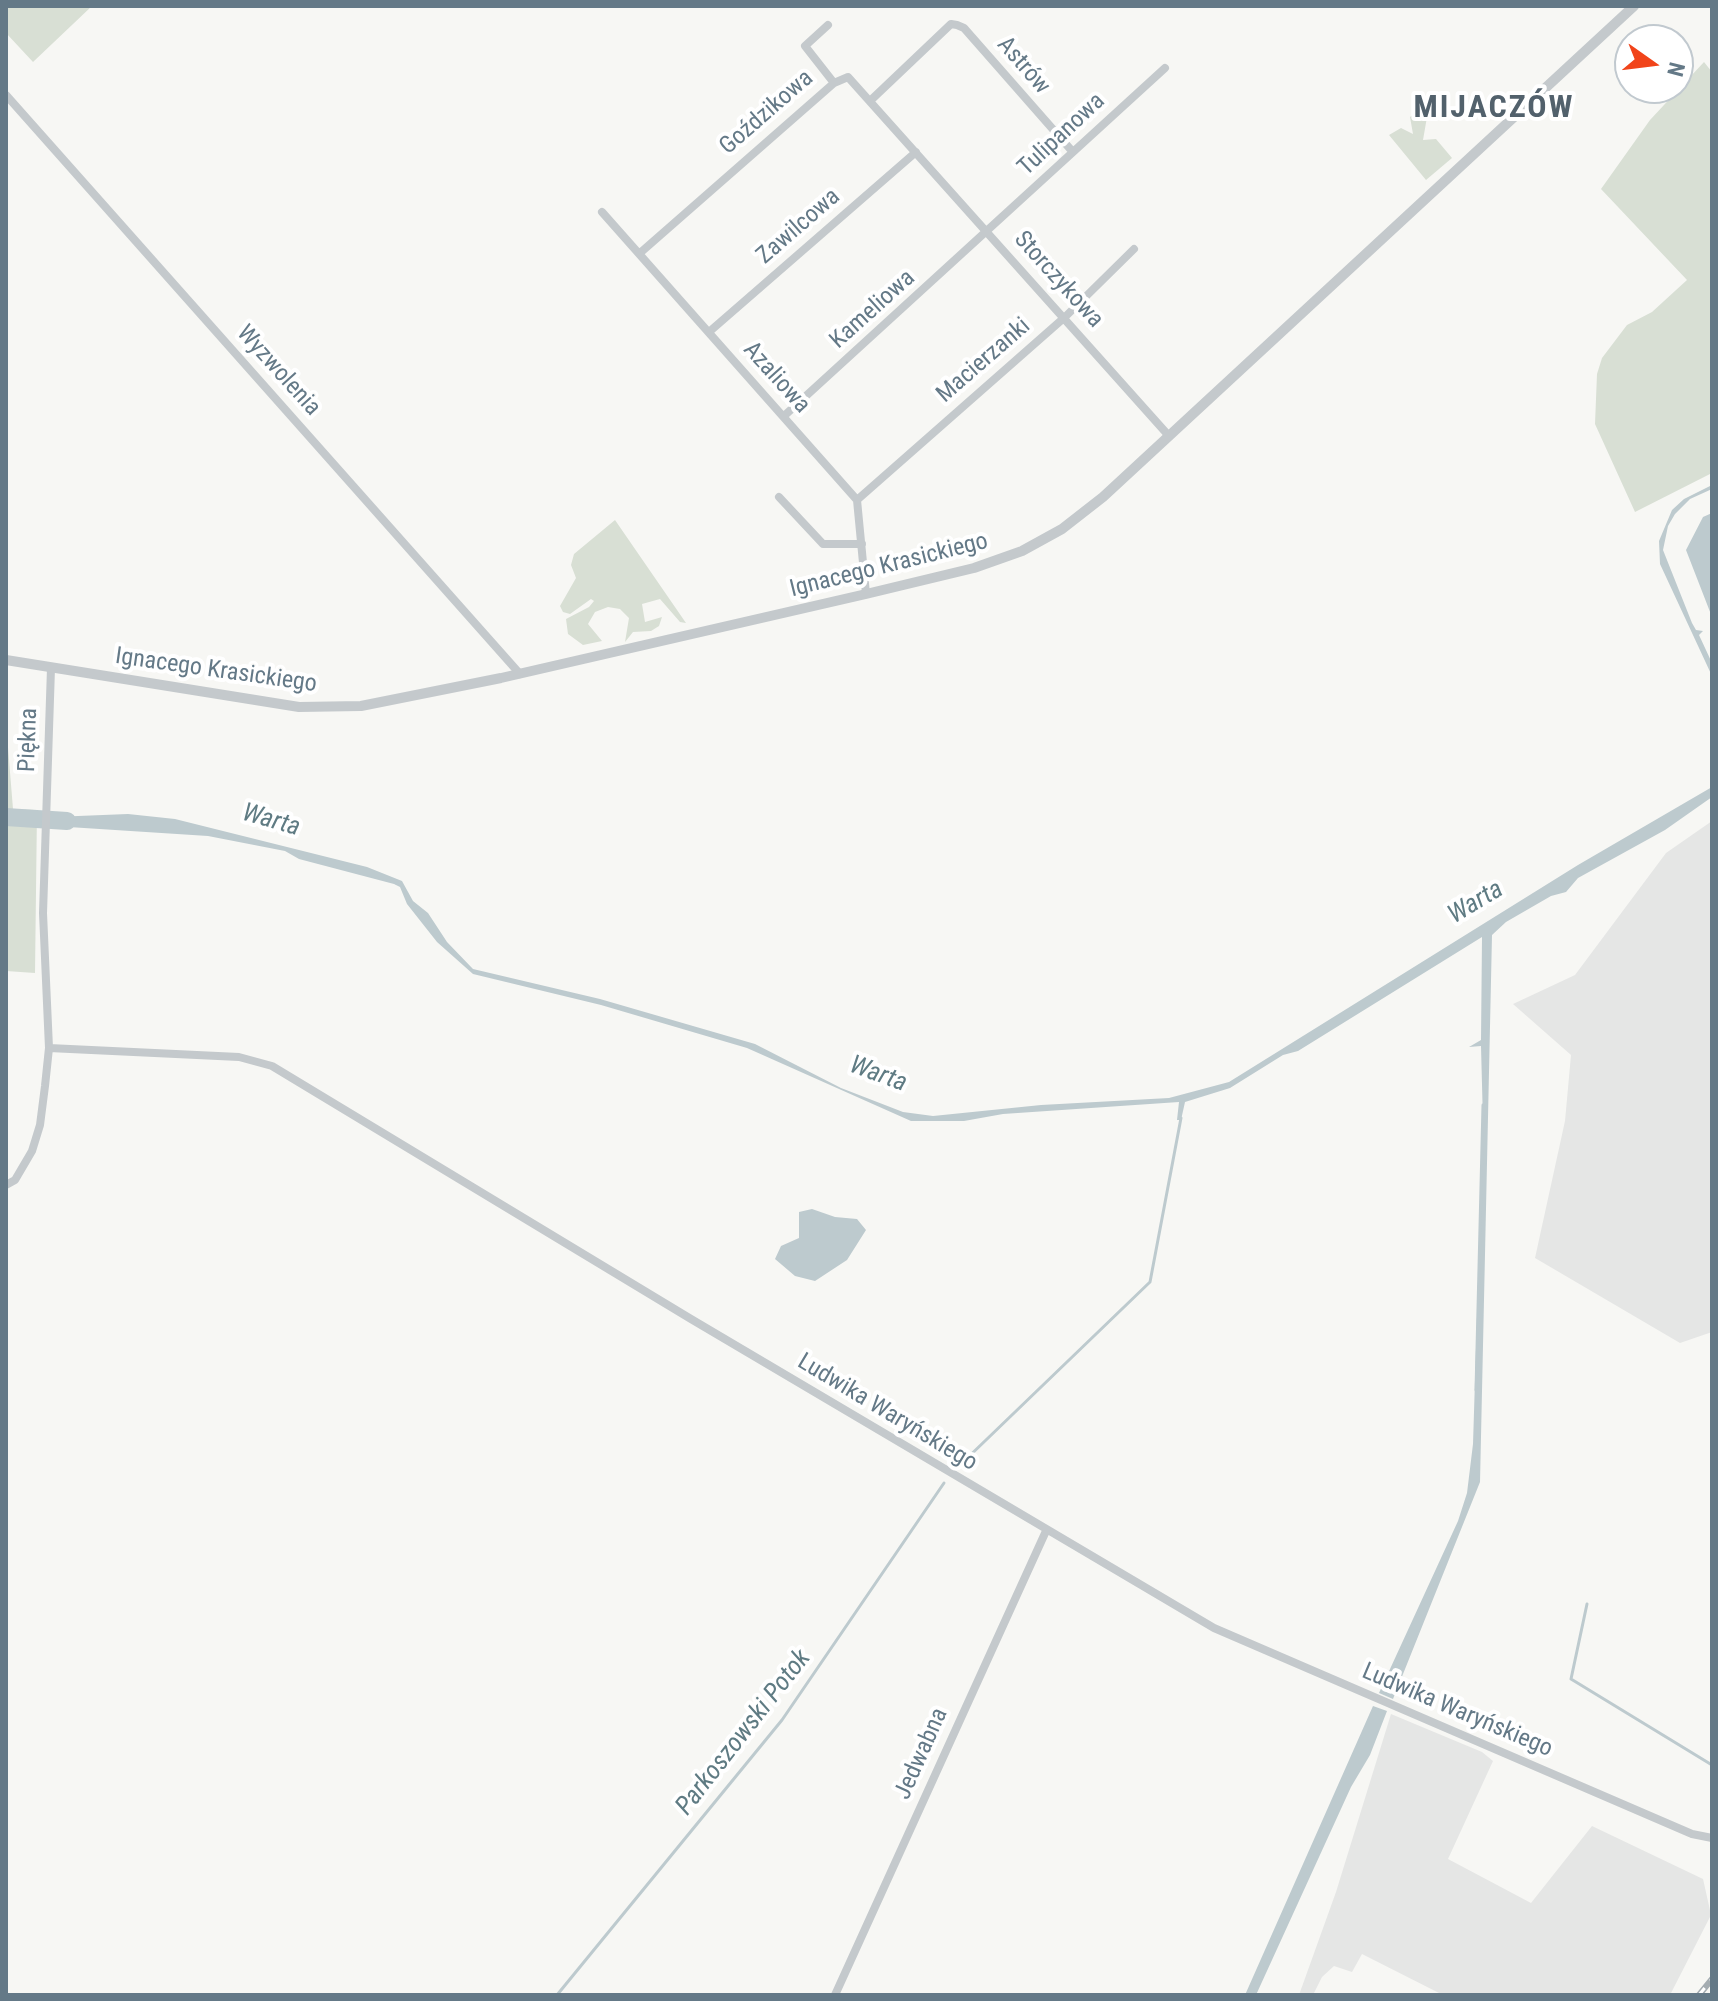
<!DOCTYPE html>
<meta charset="utf-8">
<style>
body{margin:0}
#map{position:relative;width:1718px;height:2001px;overflow:hidden;background:#f7f7f4;font-family:"Roboto Condensed",sans-serif}
canvas{display:block}
.frame{position:absolute;inset:0;border:8px solid #647987;pointer-events:none}
.north{position:absolute;left:1614px;top:24px;width:80px;height:80px;box-sizing:border-box;background:#fff;border:2px solid #c1c9cf;border-radius:50%;rotate:104deg;font-size:22px;font-weight:700;line-height:32px;text-align:center;color:#647987}
.north::after{content:'';display:block;margin:auto;width:28px;height:36px;background:#f1441a;clip-path:polygon(50% 0,100% 100%,50% 72%,0 100%)}
</style>
<div id="map">
<canvas width="1718" height="2001"></canvas>
<div class="frame"></div>
<div class="north">N</div>
</div>
<script>
const ctx = document.querySelector('canvas').getContext('2d');
ctx.lineJoin = 'round';
function fillPath(path, color) { ctx.fillStyle = color; ctx.fill(path, 'evenodd'); }
const toPath = rows => new Path2D(rows.map(r => 'M' + r).join(''));
function strokePath(path, color, width, dash) { ctx.strokeStyle = color; ctx.lineWidth = width; ctx.lineCap = dash ? 'butt' : 'round'; ctx.setLineDash(dash || []); ctx.stroke(path); }
function drawText(font, color, halo, rows, align = 'center') {
  ctx.font = font + ' "Roboto Condensed",sans-serif'; ctx.lineWidth = 8; ctx.setLineDash([]); ctx.textBaseline = 'middle'; ctx.strokeStyle = halo; ctx.fillStyle = color; for (const [text, x, y, turn = 0] of rows) {
    ctx.save(); ctx.translate(x, y); ctx.rotate((+turn || 0) * Math.PI / 180); ctx.textAlign = isNaN(turn) ? turn : align; if (halo) ctx.strokeText(text, 0, 0); ctx.fillText(text, 0, 0); ctx.restore();
  }
}
const built = toPath([
 [1712,821,1712,1332,1680,1343,1535,1258,1565,1121,1571,1055,1513,1004,1575,975,1666,853],
 [1391,1714,1482,1752,1493,1761,1448,1859,1531,1903,1592,1826,1703,1879,1711,1915,1670,1995,1443,1995,1362,1954,1352,1972,1334,1966,1322,1977,1313,1995,1299,1995,1336,1892]
]);
const green = toPath([
 [6,6,92,6,33,62,6,33],
 [1704,62,1712,72,1712,473,1635,512,1595,424,1597,374,1602,358,1627,325,1652,312,1687,280,1601,189,1650,120],
 [1417,112,1427,117,1423,140,1436,139,1452,158,1426,180,1389,135,1401,128,1413,134,1410,117],
 [615,520,686,623,680,622,660,599,642,604,645,622,662,617,659,626,651,631,633,632,625,642,629,618,620,609,608,607,595,612,588,624,602,641,583,645,568,634,566,619,589,607,594,601,591,599,570,614,563,612,560,606,576,578,571,565,574,554],
 [7,735,13,809,37,810,35,973,6,971]
]);
const water = toPath([
 [1712,485,1712,489,1690,499,1675,514,1668,526,1663,550,1692,623,1696,630,1703,631,1699,635,1712,663,1712,676,1660,564,1659,541,1672,510,1684,499],
 [1712,513,1712,617,1686,550,1703,517],
 [1712,787,1712,797,1665,830,1578,878,1566,892,1551,896,1506,922,1492,935,1480,1482,1393,1699,1379,1693,1458,1521,1467,1493,1473,1444,1483,1123,1481,1046,1469,1047,1481,1040,1482,937,1298,1051,1283,1055,1230,1088,1185,1102,1181,1120,1177,1120,1179,1102,1003,1114,964,1121,911,1121,747,1048,601,1005,473,974,437,942,407,904,400,887,394,884,299,859,285,851,208,836,53,826,53,817,128,814,175,819,367,867,402,881,413,901,428,913,447,942,473,969,600,999,755,1044,841,1088,903,1112,933,1116,1041,1105,1169,1098,1229,1082,1578,865],
 [812,1209,835,1217,857,1219,866,1230,847,1260,815,1281,795,1276,775,1259,781,1246,799,1238,799,1212],
 [1373,1706,1387,1711,1370,1755,1351,1787,1256,1995,1245,1995]
]);
const stream = toPath([
 [1476,1390,1483,1105],
 [959,1466,1150,1282,1181,1118],
 [1587,1604,1571,1679,1712,1765],
 [557,1995,782,1720,944,1483]
]);
const river = toPath([
 [6,817,67,821]
]);
const minor = toPath([
 [828,25,805,46,834,83],
 [6,95,520,674],
 [870,101,951,24,957,25,964,28,1072,151],
 [602,212,857,500,866,594],
 [640,253,834,83,848,77,1169,436],
 [709,332,916,152],
 [784,416,1165,68],
 [779,497,823,544,862,544],
 [857,500,1065,317,1134,249],
 [49,1048,239,1057,272,1066,691,1319,1214,1628,1692,1834,1712,1838],
 [6,1185,15,1180,32,1151,40,1125,45,1086,49,1048,43,913,51,668],
 [835,1995,1046,1531]
]);
const tertiary = toPath([
 [6,660,299,707,361,706,501,678,866,594,974,568,1022,551,1062,529,1103,497,1634,6]
]);
const rail = toPath([
 [1699,1995,1712,1979]
]);
const streetNames = [
 ["Astrów",1023,66,49],
 ["Goździkowa",767,113,-41],
 ["Tulipanowa",1062,135,-43],
 ["Zawilcowa",799,227,-41],
 ["Storczykowa",1058,280,48],
 ["Kameliowa",873,310,-42],
 ["Macierzanki",984,361,-41],
 ["Wyzwolenia",278,371,48],
 ["Azaliowa",776,378,48],
 ["Ignacego Krasickiego",889,566,-14],
 ["Ignacego Krasickiego",216,671,8],
 ["Piękna",29,740,-88],
 ["Ludwika Waryńskiego",887,1413,31],
 ["Ludwika Waryńskiego",1457,1711,23],
 ["Jedwabna",922,1754,-66]
];
const waterNames = [
 ["Warta",271,821,16],
 ["Warta",1476,903,-31],
 ["Warta",878,1075,20],
 ["Parkoszowski Potok",744,1733,-52]
];
const districtNames = [
 ["MIJACZÓW",1494,109]
];
fillPath(built, '#e5e6e5');
fillPath(green, '#d8dfd4');
fillPath(water, '#bdcace');
strokePath(stream, '#bdcace', 3);
strokePath(river, '#bdcace', 18);
strokePath(minor, '#c4c9cc', 8);
strokePath(tertiary, '#c4c9cc', 10);
strokePath(rail, '#a4acb1', 6);
strokePath(rail, '#fff', 3, [9]);
drawText('24px', '#647987', '#fff', streetNames);
drawText('italic 26px', '#5f7b83', '#fff', waterNames);
ctx.letterSpacing = '2px';
drawText('bold 32px', '#52616c', '#fff', districtNames);
ctx.letterSpacing = '0px';
</script>
